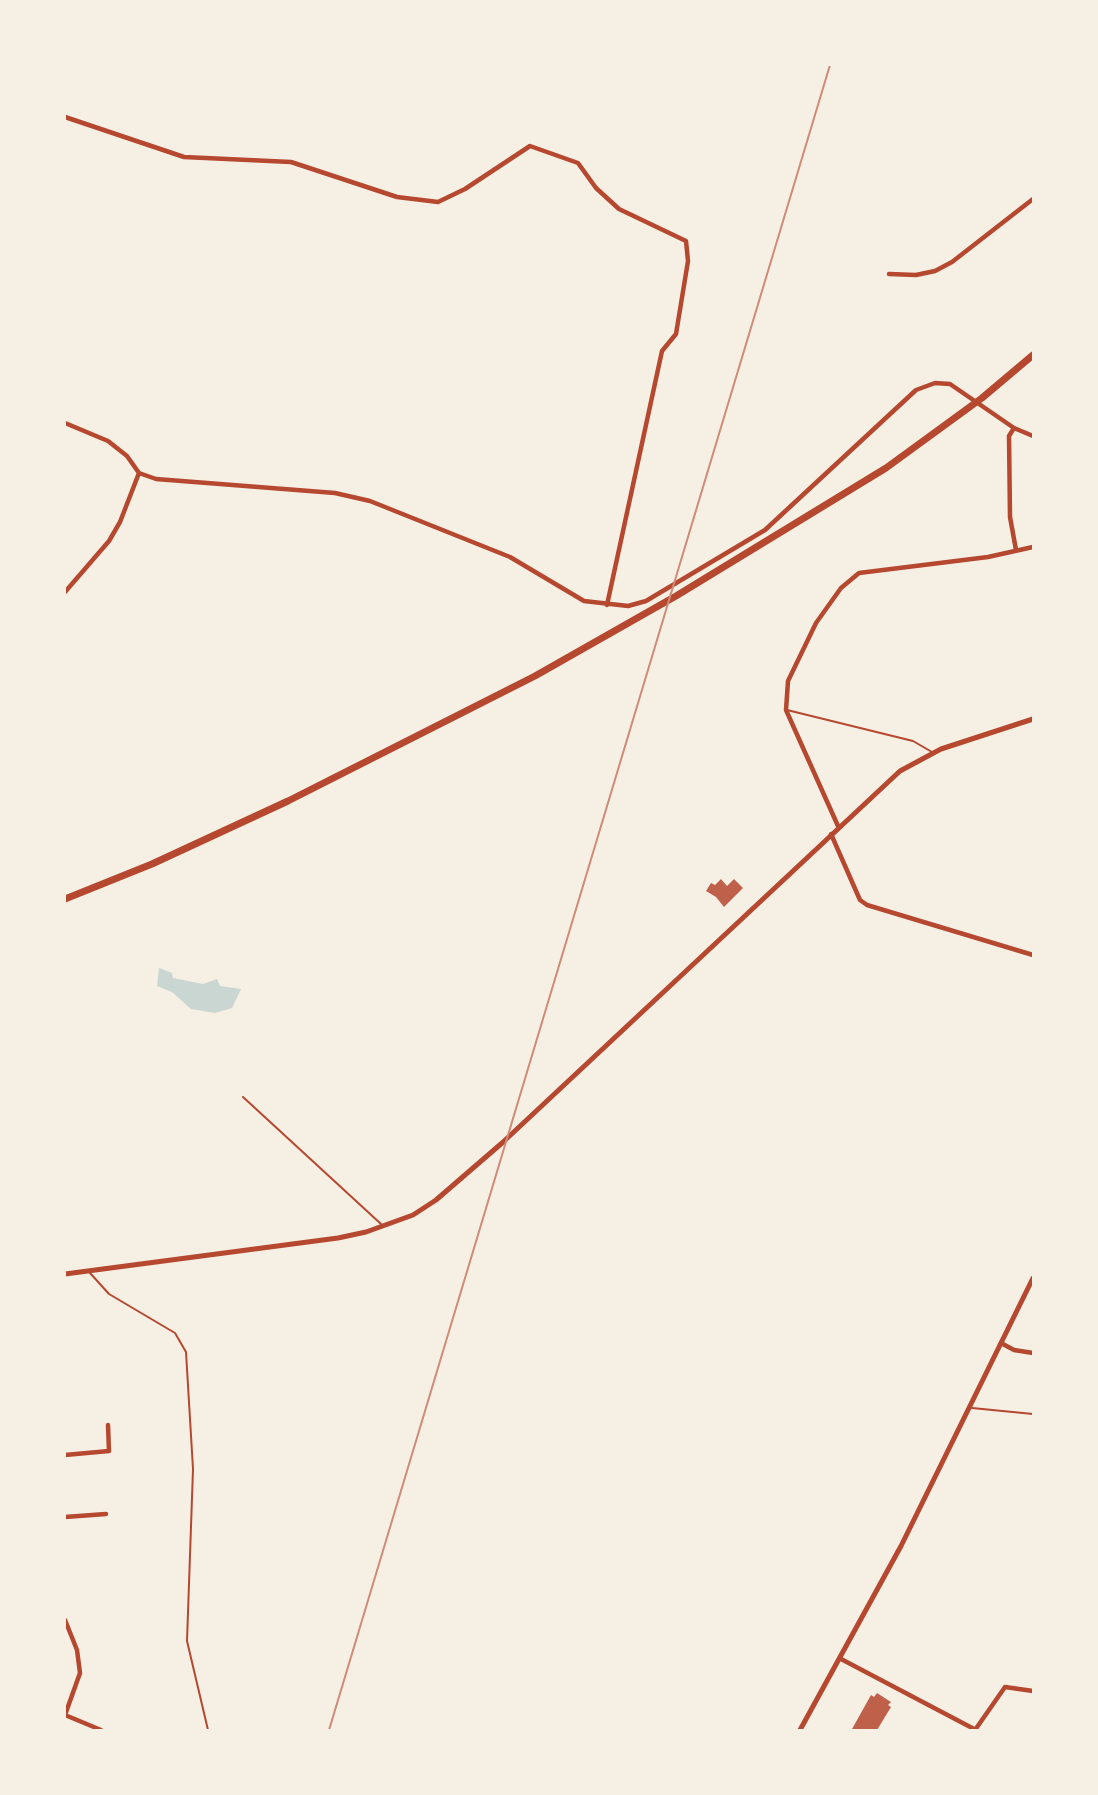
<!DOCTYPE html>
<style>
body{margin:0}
#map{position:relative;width:1098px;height:1795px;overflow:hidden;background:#f6efe4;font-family:Inter,sans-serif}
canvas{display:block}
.frame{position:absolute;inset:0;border:66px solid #f6efe4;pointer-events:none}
</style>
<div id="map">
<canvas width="1098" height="1795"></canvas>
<div class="frame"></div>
</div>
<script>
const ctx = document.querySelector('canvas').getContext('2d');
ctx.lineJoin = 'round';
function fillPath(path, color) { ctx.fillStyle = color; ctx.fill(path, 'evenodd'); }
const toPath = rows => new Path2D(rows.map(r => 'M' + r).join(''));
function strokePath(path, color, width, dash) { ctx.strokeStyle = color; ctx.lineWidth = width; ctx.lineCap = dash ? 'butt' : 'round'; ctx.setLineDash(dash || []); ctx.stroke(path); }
const water = toPath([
 [159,968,172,973,173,978,203,984,217,979,220,986,241,989,232,1008,215,1013,191,1009,172,992,157,986]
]);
const building = toPath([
 [721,879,727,886,734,879,743,888,724,907,716,897,706,891,711,883,715,885],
 [877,1693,891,1702,888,1705,891,1707,877,1730,852,1729,871,1695,874,1697]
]);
const service = toPath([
 [787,710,913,741,932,752],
 [243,1097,381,1224],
 [90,1273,109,1294,175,1333,186,1352,193,1469,187,1641,208,1730],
 [972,1408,1033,1414]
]);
const minor = toPath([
 [65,117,184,157,291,162,397,197,438,202,465,189,530,146,578,163,596,188,619,209,686,241,688,261,676,334,662,351,607,605],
 [889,274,916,275,935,271,952,262,1033,199],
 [65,423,108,441,127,456,139,473,156,479,335,493,370,501,510,557,584,601,628,606,646,601,765,530,916,390,935,383,950,384,1014,428,1033,436],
 [1014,428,1009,436,1010,517,1016,550],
 [65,592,109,541,120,522,139,473],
 [838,826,786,710,788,681,816,623,841,588,859,573,988,557,1033,547],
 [831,834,860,900,867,905,1033,955],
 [1001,1343,1014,1350,1033,1353],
 [65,1455,109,1451,108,1425],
 [65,1517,106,1514],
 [65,1620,77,1650,80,1673,65,1715],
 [841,1659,976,1730],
 [65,1715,101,1730],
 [975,1730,1005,1687,1033,1691]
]);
const tertiary = toPath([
 [65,1274,338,1238,366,1232,413,1215,436,1200,502,1143,900,771,941,749,1033,719],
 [800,1730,901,1546,1033,1278]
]);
const primary = toPath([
 [65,899,152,864,288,801,535,676,676,596,886,468,982,398,1033,355]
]);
const rail = toPath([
 [329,1730,830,65]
]);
fillPath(water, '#c9d6d2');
fillPath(building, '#bf614a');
strokePath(service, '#b5482f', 2);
strokePath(minor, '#b5482f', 4.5);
strokePath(tertiary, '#b5482f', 5);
strokePath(primary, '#b5482f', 7);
strokePath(rail, '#cf8b77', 2);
</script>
